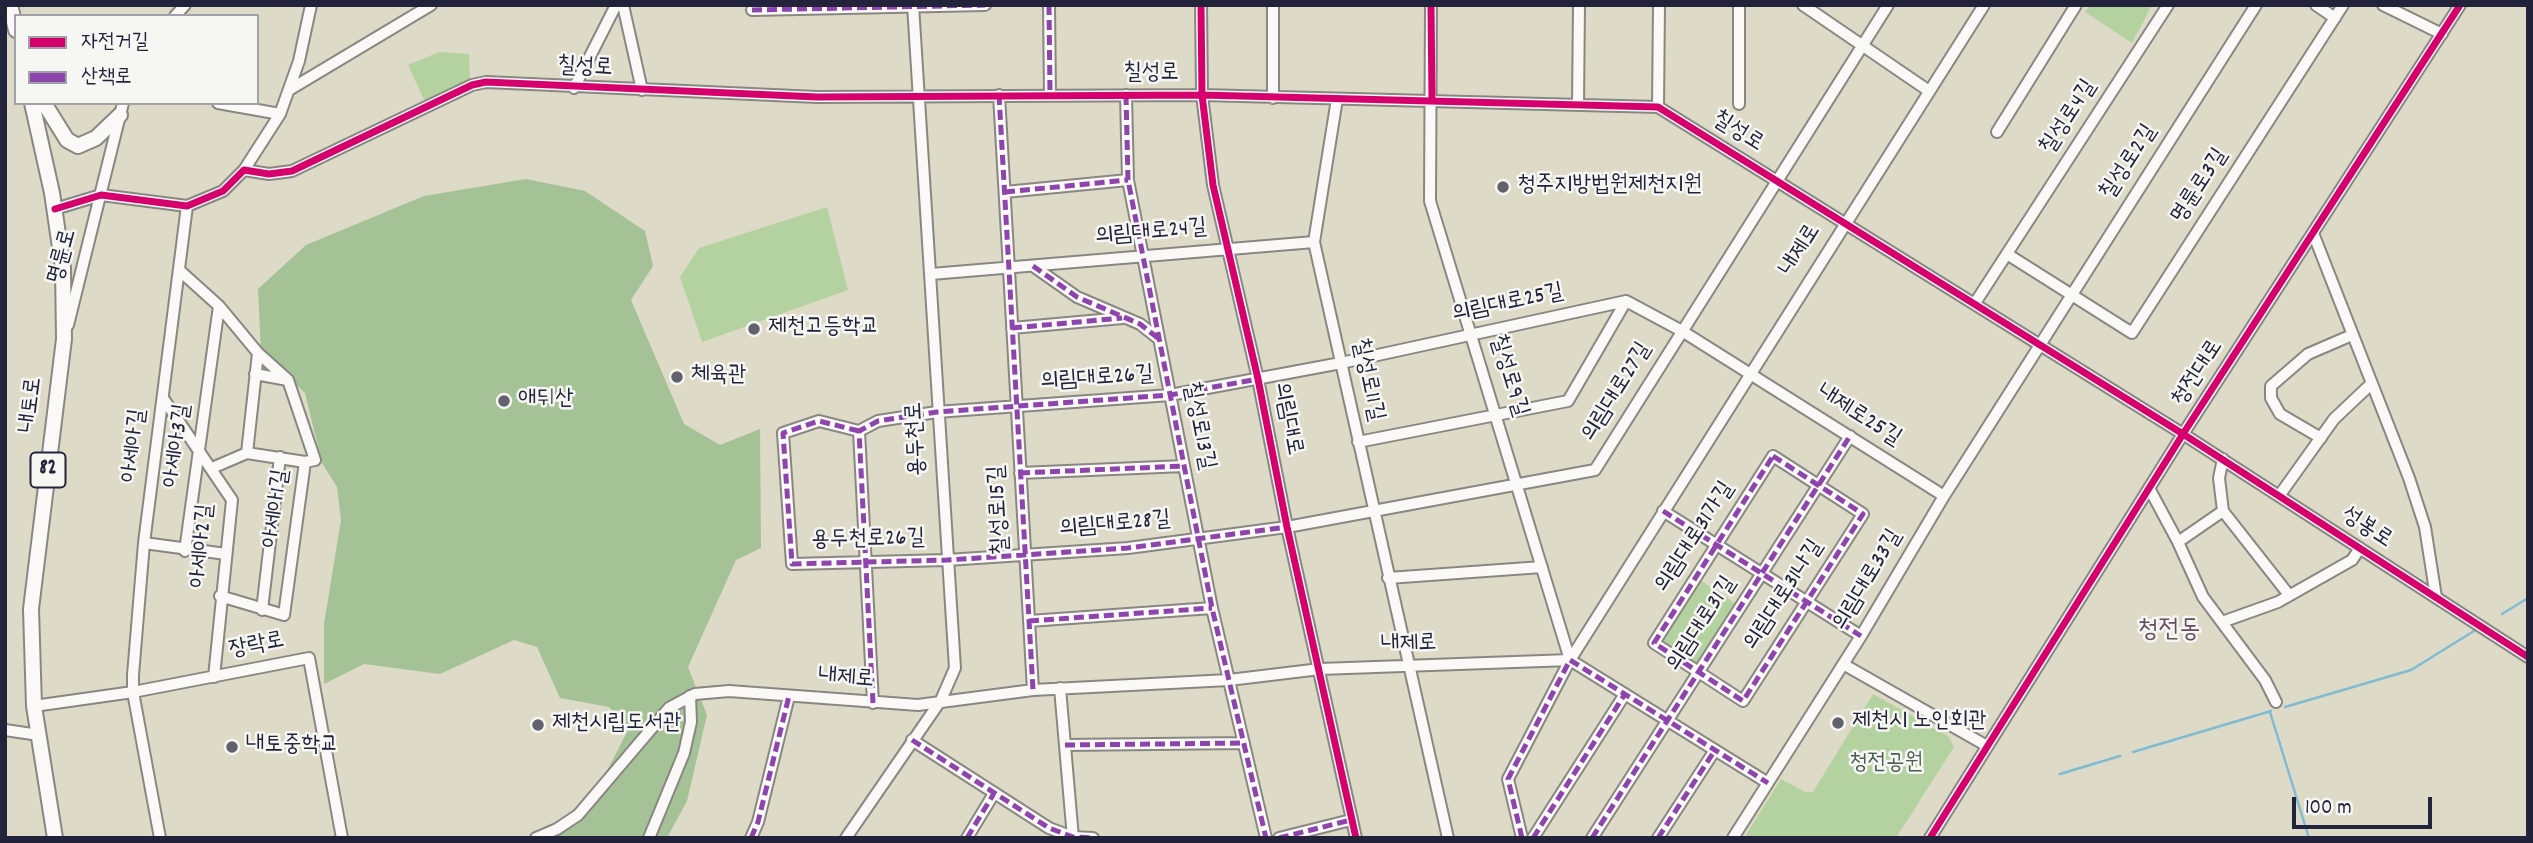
<!DOCTYPE html>
<meta charset="utf-8">
<style>
body{margin:0}
#map{position:relative;width:2533px;height:843px;overflow:hidden;background:#dddac7;font-family:Dekko,"Poor Story",sans-serif}
canvas{display:block}
.frame{position:absolute;inset:0;border:7px solid #22223b;pointer-events:none}
.legend{position:absolute;left:14px;top:14px;width:245px;height:91px;box-sizing:border-box;background:#f6f6f2;border:2px solid #a1a1a9;margin:0;padding:9px 12px;list-style:none;font-size:21px;color:#22223b}
.legend li{display:flex;align-items:center;gap:14px;height:35px}
.legend b{width:35px;border:2px solid #a1a1a9}
.scale{position:absolute;left:2292px;top:797px;width:140px;height:32px;box-sizing:border-box;border:4px solid #22223b;border-top:0;padding-left:9px;font-size:21px;line-height:24px;white-space:nowrap;color:#22223b;-webkit-text-stroke:5px #f6f6f2;paint-order:stroke}
</style>
<div id="map">
<canvas width="2533" height="843"></canvas>
<div class="frame"></div>
<ul class="legend">
<li><b style="height:9px;background:#d6006c"></b>자전거길</li>
<li><b style="height:9px;background:#8e44ad"></b>산책로</li>
</ul>
<div class="scale">100 m</div>
</div>
<script>
const ctx = document.querySelector('canvas').getContext('2d');
ctx.lineJoin = 'round';
function fillPath(path, color) { ctx.fillStyle = color; ctx.fill(path, 'evenodd'); }
const toPath = rows => new Path2D(rows.map(r => 'M' + r).join(''));
function strokePath(path, color, width, dash) { ctx.strokeStyle = color; ctx.lineWidth = width; ctx.lineCap = dash ? 'butt' : 'round'; ctx.setLineDash(dash || []); ctx.stroke(path); }
function drawText(font, color, halo, rows, align = 'center') {
  ctx.font = font + ' Dekko,"Poor Story",sans-serif'; ctx.lineWidth = 5; ctx.setLineDash([]); ctx.textBaseline = 'middle'; ctx.strokeStyle = halo; ctx.fillStyle = color; for (const [text, x, y, turn = 0] of rows) {
    ctx.save(); ctx.translate(x, y); ctx.rotate((+turn || 0) * Math.PI / 180); ctx.textAlign = isNaN(turn) ? turn : align; if (halo) ctx.strokeText(text, 0, 0); ctx.fillText(text, 0, 0); ctx.restore();
  }
}
const green = toPath([
 [2090,5,2152,5,2132,43,2085,12],
 [439,52,469,54,470,81,426,104,408,65],
 [827,207,848,290,702,342,680,277,699,248],
 [1697,578,1735,603,1696,664,1657,639],
 [1873,694,1948,736,1954,747,1896,838,1744,838,1781,779,1805,792,1813,792]
]);
const forest = toPath([
 [526,179,585,191,645,231,653,266,631,300,684,424,720,445,760,429,761,548,736,560,688,667,707,715,687,801,667,838,536,838,592,800,629,728,609,707,560,698,537,647,514,640,440,674,364,664,324,684,324,624,341,520,337,487,322,463,305,393,261,352,258,289,306,245,424,196]
]);
const stream = toPath([
 [2502,614,2528,598],
 [2285,707,2411,670,2474,631],
 [2270,712,2309,838],
 [2133,752,2271,711],
 [2060,774,2120,756]
]);
const minor = toPath([
 [623,5,642,90],
 [1049,5,1050,95],
 [1201,5,1202,95,1213,185,1258,379,1287,527,1356,838],
 [1273,5,1273,98],
 [1431,5,1430,201,1570,660],
 [1803,5,1929,91],
 [2316,5,2335,18],
 [2383,5,2442,34],
 [752,10,985,5],
 [175,16,185,5],
 [574,88,616,5],
 [289,90,431,5],
 [999,95,1033,690],
 [1126,95,1128,180,1212,608,1266,838],
 [1337,99,1314,242,1448,838],
 [218,103,280,114],
 [1739,104,1739,5],
 [1578,105,1579,5],
 [1658,107,1659,5],
 [1997,132,2076,5],
 [244,170,280,114,299,61,311,5],
 [1005,192,1128,180],
 [55,209,101,195,187,206,223,191,244,170,269,174,292,171,472,85,486,82,817,97,1202,95,1658,107,2183,434,2528,657],
 [2313,233,2409,478,2425,527,2436,597],
 [2007,254,2132,333,2343,5],
 [1033,266,1077,297,1140,324,1159,339],
 [179,270,219,306,258,353,247,453],
 [931,274,1314,242],
 [1975,303,2168,5],
 [68,325,123,103],
 [1012,328,1123,318],
 [258,353,288,380],
 [163,398,232,500,214,677],
 [859,431,819,421,783,433,792,564,947,560,1128,548,1287,527,1595,470,1888,5],
 [2321,438,2280,414,2271,398,2271,386,2308,354,2352,335],
 [1358,442,1568,401,1626,301],
 [1773,456,1863,514,1743,701,1654,643,1773,456],
 [2223,459,2219,478,2223,511,2289,595],
 [212,468,247,453,305,462,315,460,288,380,255,374],
 [1020,473,1184,466],
 [2149,488,2178,542],
 [2279,496,2334,419,2371,384],
 [1663,511,1861,636],
 [2223,511,2178,542,2203,597,2265,680,2276,702],
 [144,543,226,554],
 [185,551,219,306],
 [1388,578,1542,567],
 [220,596,284,615,305,462],
 [262,610,280,457],
 [1029,621,1212,608],
 [2222,622,2278,602,2352,560,2360,548],
 [1570,660,1768,783],
 [1843,664,1987,746],
 [1060,688,1073,838],
 [873,703,859,431,878,421,937,412,1170,395,1341,363,1626,301,1682,331,1944,496],
 [34,706,133,692,309,658,342,838],
 [5,730,39,735],
 [912,740,1049,828,1073,837,1093,838],
 [1065,745,1244,743],
 [160,838,133,692,133,675,144,543,187,206],
 [536,838,557,829,578,815,669,708,695,694,729,691,918,705,1033,690,1229,680,1320,669,1570,660,1984,5],
 [649,838,684,753,691,722,690,696],
 [751,838,758,822,789,696],
 [846,838,941,700,955,668,913,5],
 [967,838,993,795],
 [1279,838,1351,820],
 [1522,838,1508,779,1570,660],
 [1533,838,1625,694],
 [1592,838,1850,436],
 [1658,838,1715,750],
 [1733,838,1861,636,1944,496,2256,5],
 [1930,838,2183,434,2460,5]
]);
const major = toPath([
 [10,5,16,30],
 [32,103,52,193,63,268,64,339,31,609,34,706,55,838],
 [44,103,67,140,78,146,96,138,120,115]
]);
const quiet = toPath([
 [1049,5,1050,95],
 [752,10,985,5],
 [999,95,1033,690],
 [1126,95,1128,180,1212,608,1266,838],
 [1005,192,1128,180],
 [1033,266,1077,297,1140,324,1159,339],
 [1012,328,1122,318],
 [859,431,819,421,783,433,792,564,947,560,1128,548,1287,527],
 [1773,456,1863,514,1743,701,1654,643,1773,456],
 [1020,473,1184,466],
 [1663,511,1861,636],
 [1029,621,1212,608],
 [873,703,859,431,878,421,937,412,1170,395,1258,379],
 [912,740,1049,828,1073,837,1093,838],
 [1065,745,1244,743],
 [751,838,758,822,789,696],
 [967,838,993,795],
 [1279,838,1351,820],
 [1522,838,1508,779,1570,660,1768,783],
 [1533,838,1625,694],
 [1592,838,1850,436],
 [1658,838,1715,750]
]);
const cycleway = toPath([
 [1201,5,1202,95,1213,185,1258,379,1287,527,1356,838],
 [1431,5,1432,101],
 [55,209,101,195,187,206,223,191,244,170,269,174,292,171,472,85,486,82,817,97,1202,95,1658,107,2183,434,2528,657],
 [1930,838,2183,434,2460,5]
]);
const markers = [
 [1503,187,7,"#63626c"],
 [754,329,7,"#63626c"],
 [677,377,7,"#63626c"],
 [504,401,7,"#63626c"],
 [1838,723,7,"#63626c"],
 [538,725,7,"#63626c"],
 [232,747,7,"#63626c"]
];
const shields = [
 [48,470,35]
];
const shieldNames = [
 ["82",48,470]
];
const streetNames = [
 ["칠성로",585,69,3],
 ["칠성로",1151,75],
 ["칠성로4길",2070,118,-57],
 ["칠성로",1737,133,32],
 ["칠성로2길",2130,163,-57],
 ["명륜로3길",2201,187,-57],
 ["의림대로24길",1151,234,-5],
 ["내제로",1802,251,-58],
 ["명륜로",64,257,-75],
 ["의림대로25길",1508,305,-12],
 ["청전대로",2199,374,-57],
 ["칠성로9길",1507,376,73],
 ["의림대로26길",1097,380,-4],
 ["칠성로11길",1366,380,78],
 ["의림대로27길",1618,393,-58],
 ["내토로",33,405,-83],
 ["내제로25길",1858,417,32],
 ["의림대로",1286,419,79],
 ["칠성로13길",1197,426,79],
 ["용두천로",918,439,-93],
 ["아세아길",136,446,-83],
 ["아세아3길",179,446,-82],
 ["아세아1길",278,509,-82],
 ["칠성로15길",1001,510,-93],
 ["의림대로28길",1115,526,-5],
 ["성봉로",2366,529,33],
 ["의림대로31가길",1696,538,-57],
 ["용두천로26길",868,541,-1],
 ["아세아2길",204,546,-85],
 ["의림대로33길",1869,581,-59],
 ["의림대로31나길",1785,596,-57],
 ["의림대로31길",1703,625,-57],
 ["내제로",1409,646,-2],
 ["장락로",257,647,-11],
 ["내제로",846,680,4]
];
const poiNames = [
 ["청주지방법원제천지원",1517,187],
 ["제천고등학교",768,329],
 ["체육관",691,377],
 ["애뒤산",518,401],
 ["제천시 노인회관",1852,723],
 ["제천시립도서관",552,725],
 ["내토중학교",246,747]
];
const parkNames = [
 ["청전공원",1886,765]
];
const quarterNames = [
 ["청전동",2169,632]
];
fillPath(green, '#b4d29f');
fillPath(forest, '#a4c296');
strokePath(stream, '#81bbd2', 2.5);
strokePath(minor, '#898782', 14);
strokePath(major, '#898782', 18);
strokePath(minor, '#faf9f7', 10);
strokePath(major, '#faf9f7', 14);
strokePath(quiet, '#8e44ad', 5, [10, 5]);
strokePath(cycleway, '#d6006c', 7);
for (const [x, y, r, color] of markers) { const dot = new Path2D(); dot.arc(x, y, r, 0, 2 * Math.PI); ctx.fillStyle = color; ctx.fill(dot); strokePath(dot, '#f6f6f2', 2.5); }
for (const [x, y, w] of shields) { const box = new Path2D(); box.roundRect(x - w / 2, y - 17.5, w, 35, 5); ctx.fillStyle = '#f6f6f2'; ctx.fill(box); strokePath(box, '#22223b', 2); }
drawText('bold 21px', '#22223b', null, shieldNames);
drawText('23px', '#22223b', '#f6f6f2', streetNames);
drawText('23px', '#22223b', '#f6f6f2', poiNames, 'left');
drawText('23px', '#495d53', '#f6f6f2', parkNames);
drawText('26px', '#664e5d', '#f6f6f2', quarterNames);
</script>
